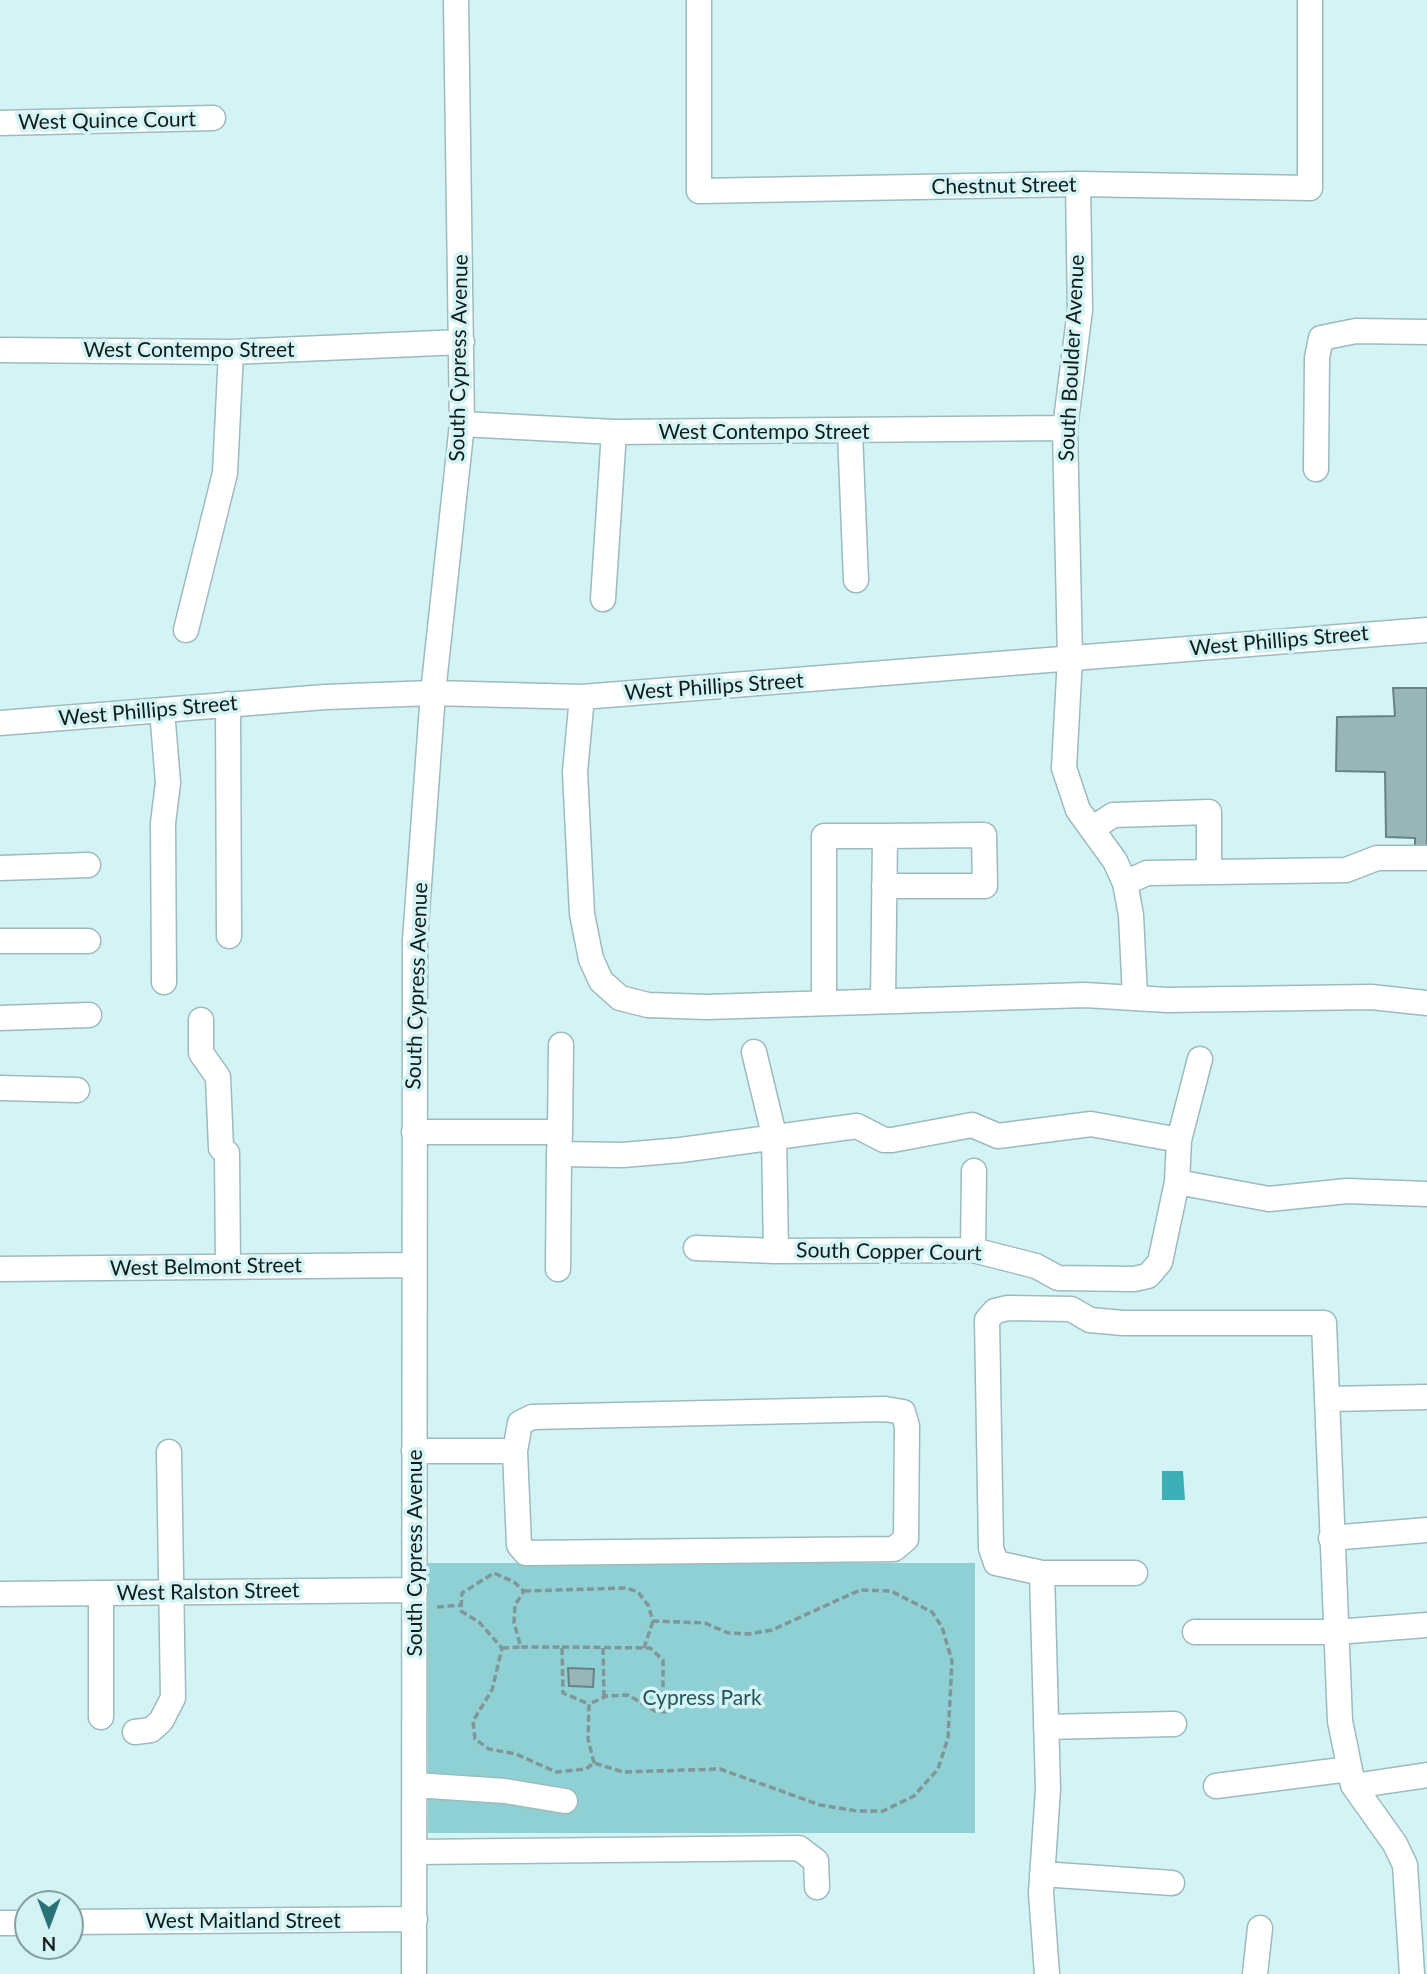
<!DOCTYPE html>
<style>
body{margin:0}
#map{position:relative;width:1427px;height:1974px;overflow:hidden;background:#d3f3f5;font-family:Lato,sans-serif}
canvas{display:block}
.north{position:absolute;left:14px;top:1890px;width:70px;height:70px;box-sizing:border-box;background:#d3f3f5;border:2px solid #859d9e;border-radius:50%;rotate:180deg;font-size:19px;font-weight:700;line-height:28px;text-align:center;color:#101b1c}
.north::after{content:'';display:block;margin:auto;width:24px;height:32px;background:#277177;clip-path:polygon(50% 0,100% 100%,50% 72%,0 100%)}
</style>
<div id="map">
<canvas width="1427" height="1974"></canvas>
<div class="north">N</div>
</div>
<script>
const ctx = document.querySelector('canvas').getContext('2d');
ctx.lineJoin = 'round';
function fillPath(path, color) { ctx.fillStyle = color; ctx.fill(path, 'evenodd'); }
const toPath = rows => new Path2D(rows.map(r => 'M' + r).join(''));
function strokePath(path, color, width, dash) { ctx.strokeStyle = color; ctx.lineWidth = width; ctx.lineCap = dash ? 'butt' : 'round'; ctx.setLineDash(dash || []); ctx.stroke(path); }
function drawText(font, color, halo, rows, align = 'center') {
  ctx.font = font + ' Lato,sans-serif'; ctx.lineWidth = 7; ctx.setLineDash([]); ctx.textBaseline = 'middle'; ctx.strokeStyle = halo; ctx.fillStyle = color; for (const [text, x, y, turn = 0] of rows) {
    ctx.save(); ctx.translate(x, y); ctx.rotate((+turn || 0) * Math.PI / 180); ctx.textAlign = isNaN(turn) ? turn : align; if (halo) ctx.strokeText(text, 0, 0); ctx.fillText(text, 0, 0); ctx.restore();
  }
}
const green = toPath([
 [428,1563,975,1563,975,1833,428,1833]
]);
const water = toPath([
 [1162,1471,1183,1471,1185,1500,1162,1500]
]);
const building = toPath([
 [1393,688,1427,688,1427,851,1415,851,1415,838,1386,837,1385,772,1336,771,1337,717,1395,716,1393,688],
 [568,1668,594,1669,593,1687,569,1686,568,1668]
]);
const path = toPath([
 [524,1591,626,1588,638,1592,648,1605,653,1621,705,1623,728,1633,749,1634,772,1630,860,1590,891,1591,932,1612,942,1627,952,1661,948,1738,938,1769,914,1796,883,1811,857,1811,820,1805,720,1769,623,1772,594,1763,586,1769,556,1772,516,1754,489,1749,475,1739,473,1721,492,1690,502,1648,479,1622,461,1611,462,1593,494,1573,514,1582,524,1591,515,1605,514,1623,521,1647,562,1647,563,1693,589,1704],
 [437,1607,461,1605],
 [562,1647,650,1648,663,1660,663,1712],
 [502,1648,521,1647],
 [603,1648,604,1698],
 [644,1648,653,1621],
 [594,1763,588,1739,589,1704,607,1696,628,1695,655,1711,667,1712]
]);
const minor = toPath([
 [699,0,699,191,1078,184,1310,188,1310,0],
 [0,123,213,118],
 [1078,184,1080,310,1065,428,1070,658,1064,768,1078,810,1115,861,1125,883,1131,915,1135,997],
 [0,350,231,352,462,342],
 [462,424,614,432,1065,428],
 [850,432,856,580],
 [1316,469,1317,358,1321,338,1356,331,1427,332],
 [603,599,614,432],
 [186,630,225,473,231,352],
 [582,697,575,772,582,914,591,959,601,981,620,998,648,1005,707,1007,1085,995,1167,1000,1371,997,1427,1003],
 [228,704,229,936],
 [162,710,168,783,163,823,164,982],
 [0,723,325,697,433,693,582,697,1427,630],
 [1092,829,1113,815,1209,812,1209,871],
 [0,868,88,865],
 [1125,883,1147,873,1346,870,1377,858,1427,858],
 [884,886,985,886,984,835,885,836],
 [0,941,88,941],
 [824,1002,824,836,885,836,883,1001],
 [0,1018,89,1015],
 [201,1020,201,1053,218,1077,221,1148,227,1153,228,1267],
 [0,1088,77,1090],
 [414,1132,560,1132,559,1154],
 [560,1132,561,1045],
 [1179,1140,1200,1059],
 [696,1248,776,1251,774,1135,754,1052],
 [973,1250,974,1171],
 [776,1251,973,1250,1036,1266,1058,1278,1134,1279,1148,1276,1160,1262,1177,1182,1269,1199,1347,1191,1427,1194],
 [0,1269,413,1265],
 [558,1269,559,1154,623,1155,681,1150,857,1126,884,1140,892,1140,972,1125,998,1136,1091,1124,1179,1140,1177,1182],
 [1328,1399,1427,1397],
 [885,1409,903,1412,907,1426,906,1539,894,1549,526,1553,519,1545,515,1451,520,1423,532,1417,885,1409],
 [414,1451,515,1451],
 [1331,1538,1427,1530],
 [1042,1573,1135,1573],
 [101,1593,101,1717],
 [0,1594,415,1590],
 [1195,1632,1336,1632,1427,1625],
 [1046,1727,1174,1724],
 [135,1732,151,1730,161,1721,173,1698,169,1452],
 [415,1785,505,1791,565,1801],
 [1216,1786,1349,1769],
 [1354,1786,1427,1775],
 [415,1852,799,1848,816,1861,817,1887],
 [1042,1874,1172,1883],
 [70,1922,415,1919],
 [0,1923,28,1923],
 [414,1974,415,940,433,693,462,424,456,0],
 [1047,1974,1041,1893,1048,1789,1042,1573,996,1563,991,1548,987,1320,995,1311,1008,1308,1071,1309,1090,1320,1123,1323,1324,1323,1340,1721,1353,1785,1395,1844,1405,1865,1412,1974],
 [1255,1974,1260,1928]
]);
const streetNames = [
 ["West Quince Court",107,121,-1],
 ["Chestnut Street",1004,186,-1],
 ["West Contempo Street",189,350],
 ["South Cypress Avenue",459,358,-89],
 ["South Boulder Avenue",1072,358,-87],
 ["West Contempo Street",764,432],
 ["West Phillips Street",1279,641,-5],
 ["West Phillips Street",714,687,-4],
 ["West Phillips Street",148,711,-5],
 ["South Cypress Avenue",417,986,-88],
 ["South Copper Court",889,1252,1],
 ["West Belmont Street",206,1267,-1],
 ["South Cypress Avenue",415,1553,-90],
 ["West Ralston Street",208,1592,-1],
 ["West Maitland Street",243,1921]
];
const parkNames = [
 ["Cypress Park",702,1698]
];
fillPath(green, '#8fd0d5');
fillPath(water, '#3cafb7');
fillPath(building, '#98b6b8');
strokePath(building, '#668284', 2);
strokePath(minor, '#9dbbbd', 27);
strokePath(path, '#809799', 3.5, [7, 3.5]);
strokePath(minor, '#fff', 24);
drawText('21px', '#101b1c', '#d3f3f5', streetNames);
drawText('21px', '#245458', '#d3f3f5', parkNames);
</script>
